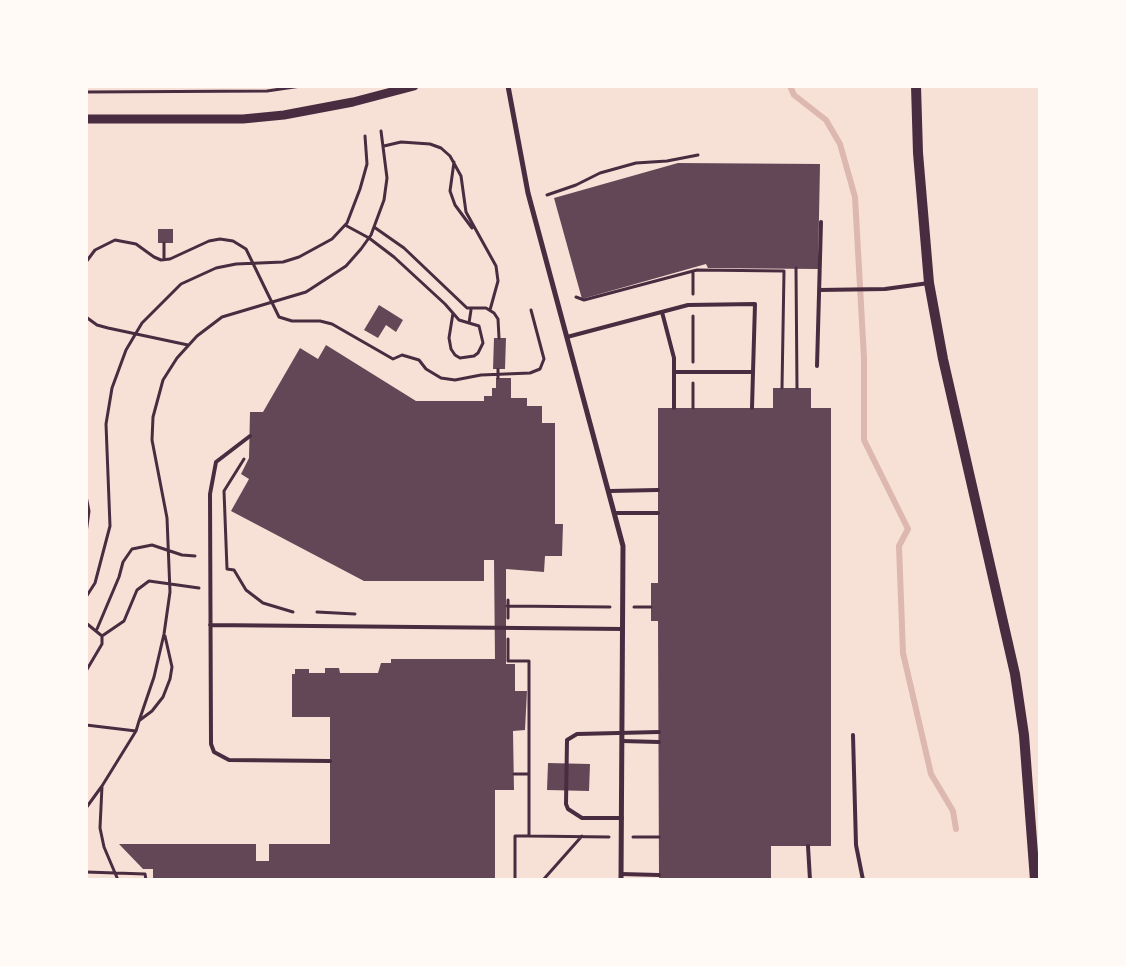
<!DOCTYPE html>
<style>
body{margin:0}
#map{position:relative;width:1126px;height:966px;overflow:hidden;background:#f7e1d7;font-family:"Noto Sans",sans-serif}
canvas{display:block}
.frame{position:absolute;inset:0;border:88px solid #fffaf5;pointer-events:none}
</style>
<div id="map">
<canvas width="1126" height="966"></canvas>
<div class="frame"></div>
</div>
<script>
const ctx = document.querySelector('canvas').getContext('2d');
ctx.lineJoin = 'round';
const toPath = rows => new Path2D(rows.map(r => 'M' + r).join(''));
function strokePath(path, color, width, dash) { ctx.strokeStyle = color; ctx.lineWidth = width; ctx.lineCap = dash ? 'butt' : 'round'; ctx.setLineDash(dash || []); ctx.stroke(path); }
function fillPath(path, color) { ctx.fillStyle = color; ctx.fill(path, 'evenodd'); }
const stream = toPath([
 [790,86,794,95,826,120,840,144,855,197,864,358,864,440,908,529,899,546,903,653,931,774,953,811,956,829]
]);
const building = toPath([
 [678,163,820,164,818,269,708,268,706,264,582,299,554,198],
 [158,229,173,229,173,243,158,243],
 [379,305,403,320,396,332,386,325,378,338,364,330],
 [494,338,506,338,505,369,493,369],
 [326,345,416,401,484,401,484,396,492,396,492,388,496,388,496,378,511,378,511,398,527,398,527,406,542,406,542,423,555,423,555,524,563,524,562,556,545,556,544,572,506,569,506,664,515,664,515,691,527,691,525,730,513,731,514,790,495,790,495,880,163,880,153,878,153,869,143,869,119,844,256,844,256,861,269,861,269,844,330,844,330,717,292,717,292,674,295,674,295,669,309,669,309,673,325,673,325,668,339,668,340,673,378,673,381,663,391,663,391,659,495,659,494,560,484,560,484,581,364,581,231,511,249,479,241,474,249,458,250,412,263,412,300,348,318,359],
 [773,388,811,388,811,408,831,408,831,846,771,846,771,880,659,880,658,621,651,621,651,583,658,583,658,408,773,408],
 [548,763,590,764,589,791,547,790]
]);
const path = toPath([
 [86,92,267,91,301,86],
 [384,146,401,142,430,144,441,148,450,156,461,176,466,212,496,266,498,281,490,310],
 [454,162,450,191,455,205,472,228],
 [547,195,576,185,600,173,636,163,667,161,698,155],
 [345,225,369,238,394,257,445,304,459,320,479,326,483,343,478,353,474,356,460,358,455,355,451,349,449,338,453,313],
 [374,227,404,248,467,308,486,308,494,313,498,319,499,338],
 [164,243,164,259],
 [86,262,95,250,115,240,136,244,154,257,161,260,170,259,209,241,220,239,233,241,246,249,279,317,292,321,320,321,332,324,393,359,402,355,419,360,426,369,441,378,455,380,481,375,530,373,540,369,544,359,531,310],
 [796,268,797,388],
 [693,271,693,294],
 [576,297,584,300,697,270,784,271,782,388],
 [693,316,693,362],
 [86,317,97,325,108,328,188,345],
 [469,323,471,310],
 [498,378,498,369],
 [693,383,693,408],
 [244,459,224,491,227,569,234,570,246,590,263,603,293,612],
 [86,496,89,511,86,533],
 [86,597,95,583,110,526,106,424,112,388,126,350,142,323,181,284,216,268,236,264,283,262,299,257,332,239,347,223,360,189,367,164,365,136],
 [507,606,610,607],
 [634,607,651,607],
 [317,612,355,614],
 [508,618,508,600],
 [86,623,102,636,102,644,86,671],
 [97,629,119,577,123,562,132,549,152,545,182,555,195,556],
 [102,636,124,621,137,590,149,581,199,588],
 [508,639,508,661,529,661,529,774],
 [140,720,152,711,163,697,170,679,172,667,165,636],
 [86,725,136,731],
 [514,774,529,774,529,836,609,837],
 [86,808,102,786],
 [633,837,659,837],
 [86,872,145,874,146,880],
 [86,877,87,880],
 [118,880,104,847,100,828,102,786,136,731,139,721,154,677,164,634,170,592,167,518,152,440,153,417,163,380,177,358,197,336,222,317,306,292,346,266,361,249,371,235,384,200,387,178,381,131],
 [515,880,515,836,529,836],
 [543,880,582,836]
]);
const service = toPath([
 [819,290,885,289,929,283],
 [662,312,674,358,674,408],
 [567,337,688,305,755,304,753,372,675,372],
 [817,366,821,222],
 [752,408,753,372],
 [250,436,216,462,210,494,211,744,214,752,229,760,330,761],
 [610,491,658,490],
 [615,513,658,513],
 [210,625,623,629],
 [853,735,856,845,863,880],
 [622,741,659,742],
 [622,818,582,818,568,809,566,804,567,740,577,734,659,732],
 [808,846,810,880],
 [621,874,659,875]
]);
const minor = toPath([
 [508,86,528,193,623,546,621,880]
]);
const tertiary = toPath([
 [86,119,243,119,284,115,353,102,414,86]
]);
const secondary = toPath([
 [916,86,918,153,929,283,943,359,1015,674,1024,735,1035,880]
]);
strokePath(stream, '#dcb8b0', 6);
fillPath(building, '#644757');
strokePath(path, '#4a2c40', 3);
strokePath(service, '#4a2c40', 4);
strokePath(minor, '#4a2c40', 5);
strokePath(tertiary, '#4a2c40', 9);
strokePath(secondary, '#4a2c40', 10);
</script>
